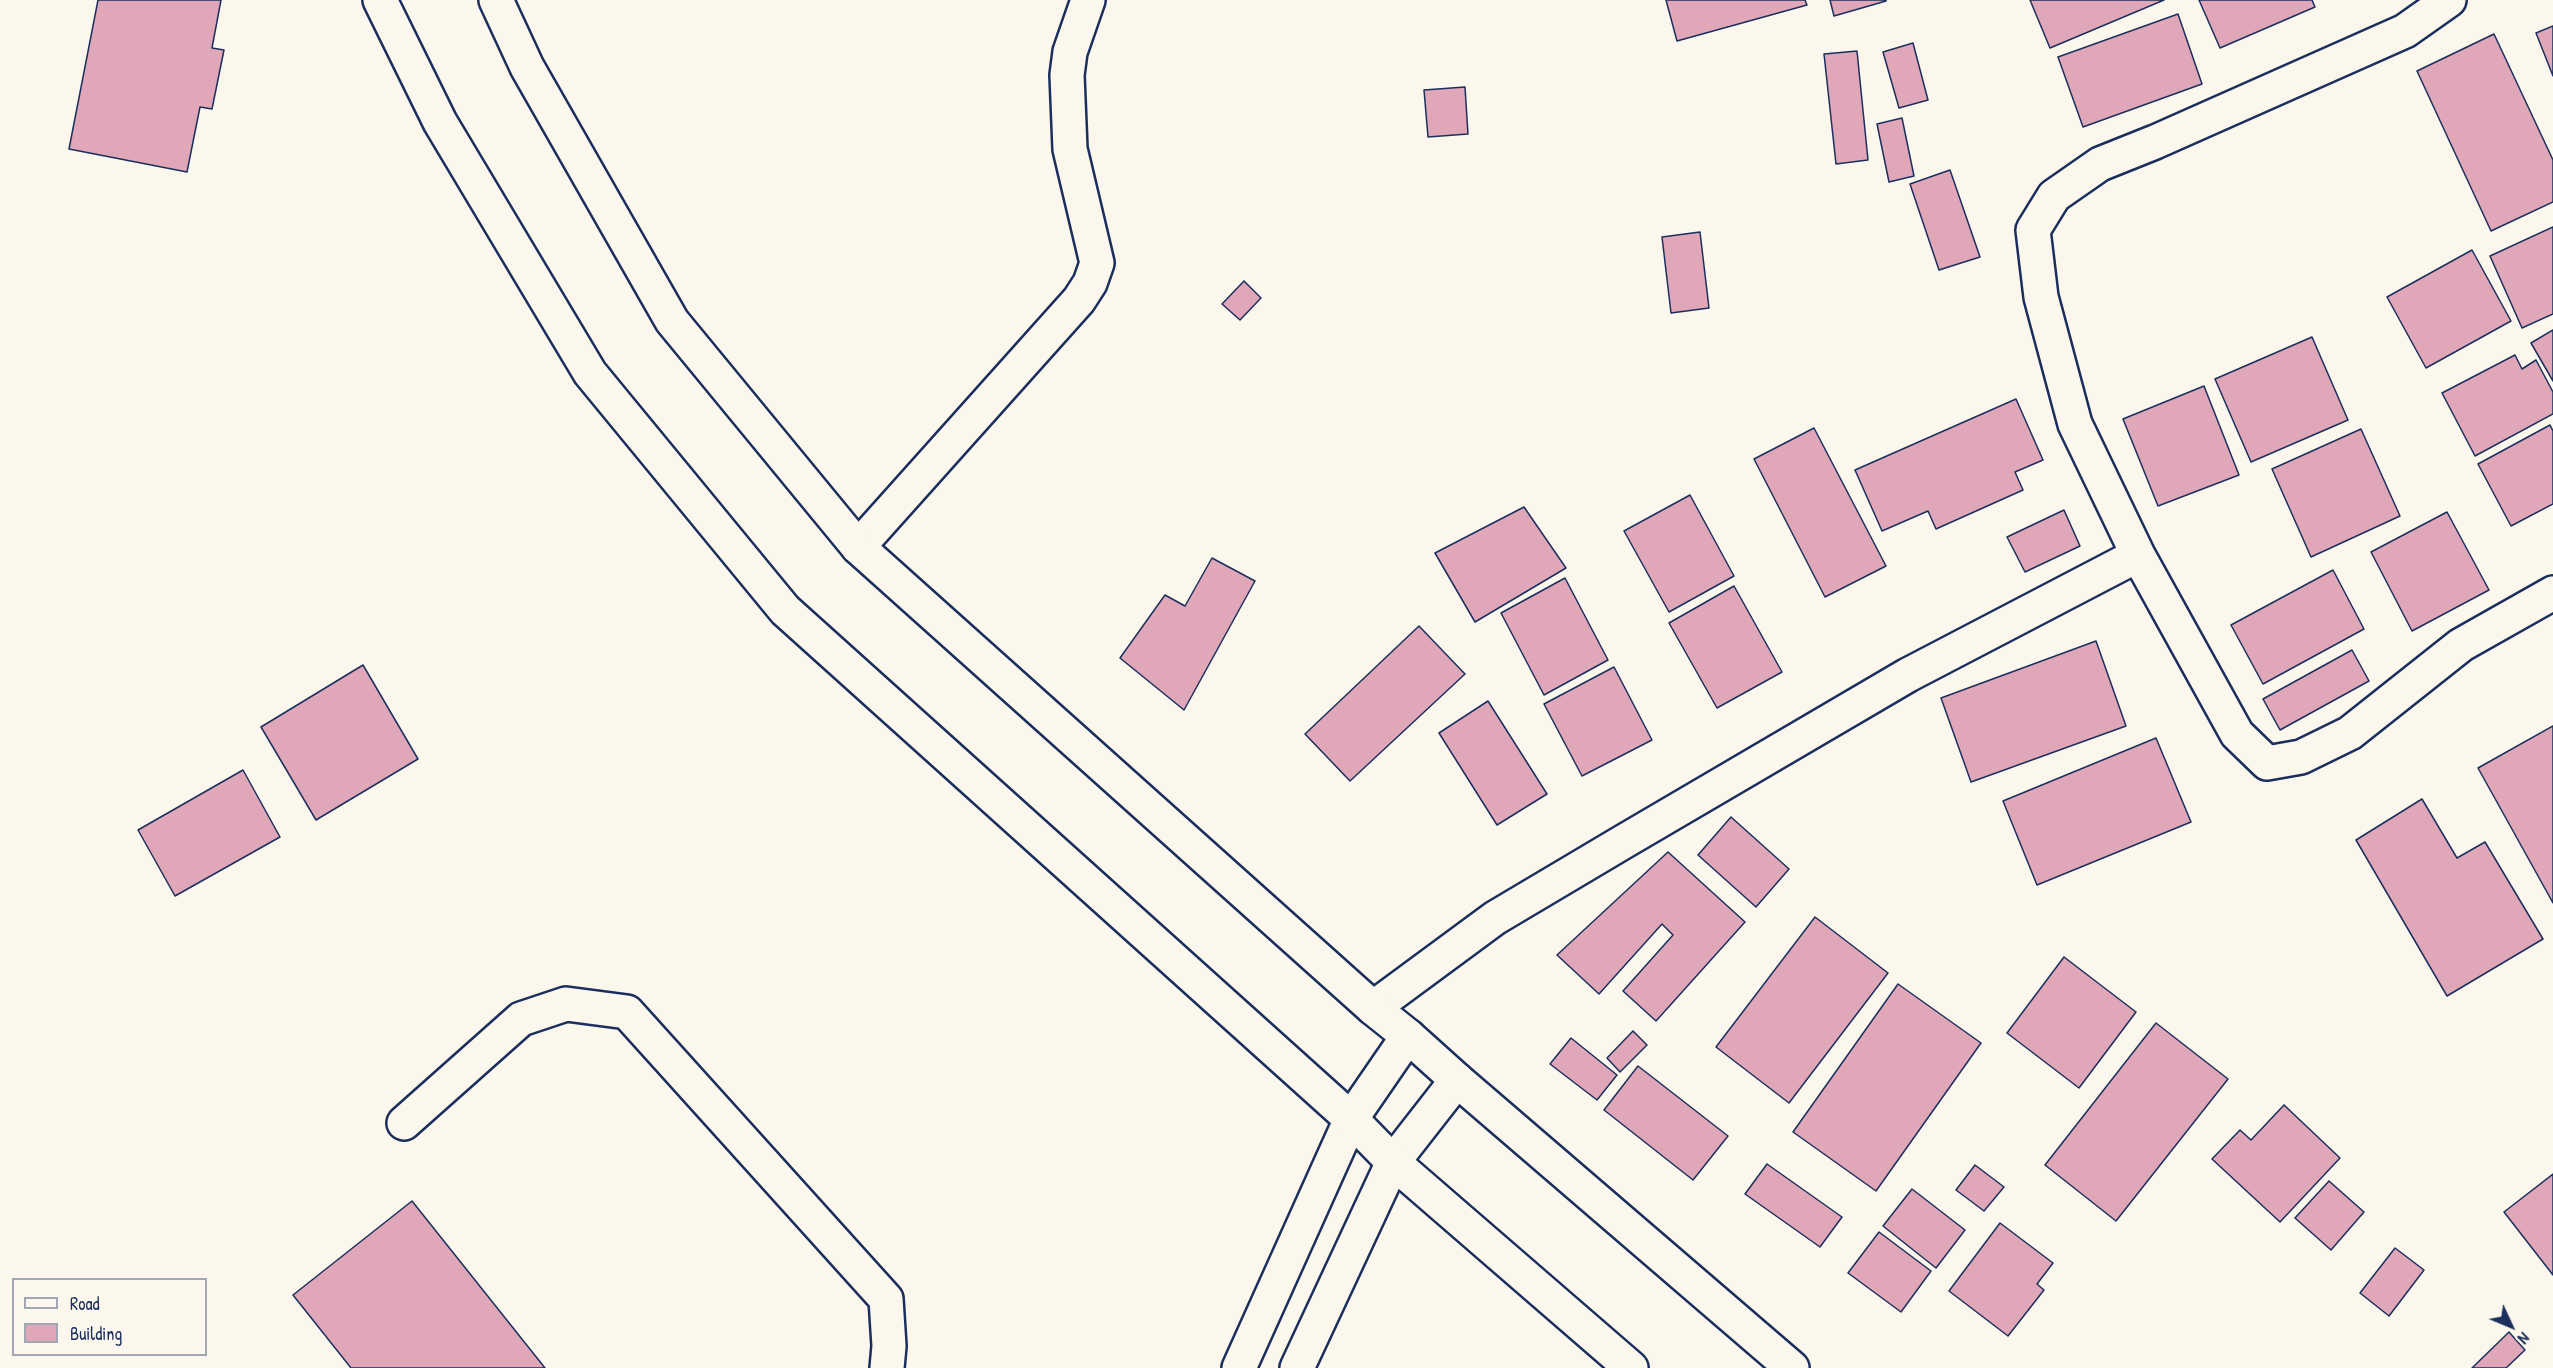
<!DOCTYPE html>
<style>
body{margin:0}
#map{position:relative;width:2553px;height:1368px;overflow:hidden;background:#fbf7ec;font-family:"Patrick Hand",sans-serif}
canvas{display:block}
.legend{position:absolute;left:12px;top:1278px;width:195px;height:78px;box-sizing:border-box;background:#fbf7ec;border:2px solid #a1a7b3;margin:0;padding:8px 10px;list-style:none;font-size:18px;color:#1b2f5e}
.legend li{display:flex;align-items:center;gap:12px;height:30px}
.legend b{width:30px;border:2px solid #a1a7b3}
.north{position:absolute;left:2481px;top:1296px;width:60px;height:60px;-webkit-text-stroke:4px #fbf7ec;paint-order:stroke;rotate:134deg;font-size:16px;font-weight:700;line-height:24px;text-align:center;color:#1b2f5e}
.north::after{content:'';display:block;margin:auto;width:21px;height:27px;background:#1b2f5e;clip-path:polygon(50% 0,100% 100%,50% 72%,0 100%)}
</style>
<div id="map">
<canvas width="2553" height="1368"></canvas>
<ul class="legend">
<li><b style="height:8px;background:#fbf7ec"></b>Road</li>
<li><b style="height:16px;background:#dfa7b7"></b>Building</li>
</ul>
<div class="north">N</div>
</div>
<script>
const ctx = document.querySelector('canvas').getContext('2d');
ctx.lineJoin = 'round';
function fillPath(path, color) { ctx.fillStyle = color; ctx.fill(path, 'evenodd'); }
const toPath = rows => new Path2D(rows.map(r => 'M' + r).join(''));
function strokePath(path, color, width, dash) { ctx.strokeStyle = color; ctx.lineWidth = width; ctx.lineCap = dash ? 'butt' : 'round'; ctx.setLineDash(dash || []); ctx.stroke(path); }
const building = toPath([
 [98,0,221,0,212,48,224,50,212,109,200,107,187,172,69,149,98,0],
 [1666,0,1805,0,1807,5,1677,41,1666,0],
 [1830,0,1886,0,1886,1,1834,16,1830,0],
 [2030,0,2164,0,2050,48,2030,0],
 [2199,0,2312,0,2315,7,2220,48,2199,0],
 [2178,14,2202,84,2083,127,2058,57,2178,14],
 [2553,26,2553,76,2536,33,2553,26],
 [2494,34,2553,160,2553,202,2491,231,2417,71,2494,34],
 [1913,43,1928,100,1899,108,1883,52,1913,43],
 [1857,51,1868,160,1836,164,1824,54,1857,51],
 [1465,87,1468,134,1428,137,1424,90,1465,87],
 [1902,118,1914,176,1889,182,1877,124,1902,118],
 [1950,170,1980,257,1939,270,1910,184,1950,170],
 [2553,227,2553,314,2522,328,2490,256,2553,227],
 [1700,232,1709,308,1671,313,1662,237,1700,232],
 [2472,250,2511,321,2426,368,2387,297,2472,250],
 [1244,281,1261,298,1240,320,1222,304,1244,281],
 [2553,330,2553,381,2531,343,2553,330],
 [2312,337,2348,420,2251,462,2215,379,2312,337],
 [2515,355,2522,369,2536,360,2553,392,2553,414,2475,456,2442,393,2515,355],
 [2204,386,2239,475,2158,506,2123,419,2204,386],
 [2016,399,2043,460,2015,472,2023,490,1936,529,1928,511,1882,531,1855,470,2016,399],
 [2550,425,2553,431,2553,504,2511,526,2478,464,2550,425],
 [1814,428,1886,566,1825,597,1754,459,1814,428],
 [2361,429,2400,516,2311,557,2272,469,2361,429],
 [1690,495,1734,576,1669,612,1624,531,1690,495],
 [1524,507,1566,568,1475,622,1435,553,1524,507],
 [2064,510,2080,546,2025,572,2007,537,2064,510],
 [2447,512,2489,590,2412,631,2371,552,2447,512],
 [1212,558,1255,581,1184,710,1120,658,1165,595,1185,606,1212,558],
 [2333,570,2364,629,2263,684,2231,625,2333,570],
 [1565,578,1608,660,1544,695,1501,613,1565,578],
 [1734,586,1782,672,1717,708,1669,623,1734,586],
 [1419,626,1465,674,1350,781,1305,734,1419,626],
 [2096,641,2126,726,1971,782,1941,698,2096,641],
 [2352,650,2369,681,2280,730,2263,699,2352,650],
 [363,665,418,759,316,820,261,727,363,665],
 [1614,667,1652,740,1582,776,1544,704,1614,667],
 [1488,701,1547,794,1497,825,1439,733,1488,701],
 [2553,726,2553,903,2478,768,2553,726],
 [2156,738,2191,822,2037,885,2003,801,2156,738],
 [243,770,280,837,175,896,138,830,243,770],
 [2422,799,2457,858,2485,842,2543,939,2447,996,2356,840,2422,799],
 [1731,817,1789,869,1756,907,1698,855,1731,817],
 [1668,852,1745,922,1656,1021,1623,991,1673,935,1662,924,1599,994,1557,955,1668,852],
 [1815,917,1888,973,1789,1103,1716,1047,1815,917],
 [2064,957,2136,1012,2079,1088,2007,1033,2064,957],
 [1898,984,1981,1043,1876,1191,1793,1132,1898,984],
 [2156,1023,2228,1079,2116,1221,2045,1165,2156,1023],
 [1633,1031,1647,1045,1620,1072,1607,1058,1633,1031],
 [1571,1038,1617,1075,1597,1100,1550,1064,1571,1038],
 [1638,1066,1728,1136,1693,1180,1604,1110,1638,1066],
 [2284,1105,2340,1158,2280,1222,2212,1159,2240,1130,2251,1140,2284,1105],
 [1767,1164,1842,1217,1820,1247,1745,1194,1767,1164],
 [1975,1165,2004,1187,1984,1211,1956,1190,1975,1165],
 [2553,1174,2553,1275,2504,1212,2553,1174],
 [2329,1181,2364,1212,2331,1250,2295,1218,2329,1181],
 [1912,1189,1965,1230,1936,1268,1883,1226,1912,1189],
 [412,1201,545,1368,351,1368,293,1295,412,1201],
 [2000,1223,2053,1263,2037,1284,2044,1290,2008,1336,1949,1291,2000,1223],
 [1879,1232,1931,1271,1901,1312,1848,1273,1879,1232],
 [2395,1248,2424,1270,2389,1316,2360,1293,2395,1248],
 [2509,1332,2525,1350,2506,1368,2472,1368,2509,1332]
]);
const minor = toPath([
 [2449,0,2405,31,2155,142,2100,164,2054,196,2033,230,2041,297,2075,424,2138,555,2237,734,2267,763,2301,757,2350,733,2461,645,2553,593],
 [858,547,1079,300,1090,283,1097,263,1070,149,1067,75,1070,52,1088,0],
 [1373,1008,1495,918,1623,842,1908,675,2138,555],
 [404,1123,521,1019,566,1004,627,1012,886,1299,889,1346,887,1368],
 [1239,1368,1351,1119,1408,1036],
 [1297,1368,1393,1162,1457,1080]
]);
const highway = toPath([
 [380,0,440,122,590,373,785,610,1351,1119,1393,1162,1631,1368],
 [496,0,527,67,672,321,858,547,1373,1008,1408,1036,1457,1080,1792,1368]
]);
fillPath(building, '#dfa7b7');
strokePath(building, '#1b2f5e', 1.5);
strokePath(minor, '#1b2f5e', 38);
strokePath(highway, '#1b2f5e', 38);
strokePath(minor, '#fbf7ec', 33);
strokePath(highway, '#fbf7ec', 33);
</script>
